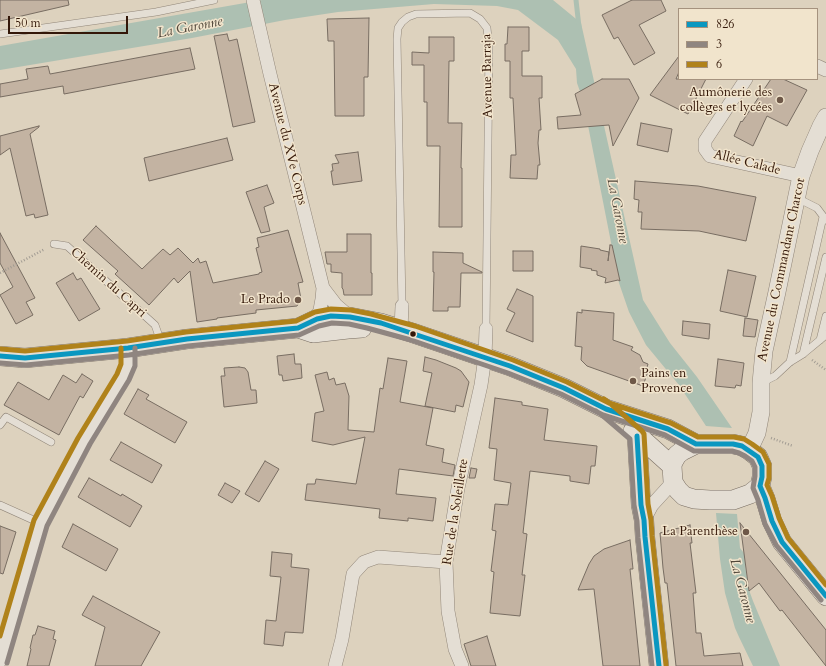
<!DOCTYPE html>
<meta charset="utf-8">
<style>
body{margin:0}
#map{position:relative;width:826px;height:666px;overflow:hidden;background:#ddd2be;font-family:Cardo,serif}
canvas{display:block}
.legend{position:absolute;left:678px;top:8px;width:140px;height:72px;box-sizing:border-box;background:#f1e4cc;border:1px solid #a5927e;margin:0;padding:5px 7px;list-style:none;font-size:12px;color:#331708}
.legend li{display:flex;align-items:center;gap:8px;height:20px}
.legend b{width:20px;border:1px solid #a5927e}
.scale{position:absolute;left:8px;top:16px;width:120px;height:18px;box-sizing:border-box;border:2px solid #331708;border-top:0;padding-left:5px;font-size:12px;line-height:14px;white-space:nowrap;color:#331708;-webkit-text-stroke:3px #f1e4cc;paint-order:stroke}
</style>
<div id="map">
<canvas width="826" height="666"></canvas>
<ul class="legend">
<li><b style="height:5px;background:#0a97c0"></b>826</li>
<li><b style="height:5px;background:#8f8580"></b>3</li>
<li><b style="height:5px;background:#b0821a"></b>6</li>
</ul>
<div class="scale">50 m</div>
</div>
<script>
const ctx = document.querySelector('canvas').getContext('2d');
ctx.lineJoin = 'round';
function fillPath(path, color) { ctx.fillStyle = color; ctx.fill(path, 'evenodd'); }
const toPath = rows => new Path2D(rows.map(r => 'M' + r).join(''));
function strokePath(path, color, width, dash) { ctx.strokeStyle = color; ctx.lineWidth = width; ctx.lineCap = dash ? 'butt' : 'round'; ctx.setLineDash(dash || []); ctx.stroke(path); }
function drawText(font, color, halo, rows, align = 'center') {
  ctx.font = font + ' Cardo,serif'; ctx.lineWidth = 3; ctx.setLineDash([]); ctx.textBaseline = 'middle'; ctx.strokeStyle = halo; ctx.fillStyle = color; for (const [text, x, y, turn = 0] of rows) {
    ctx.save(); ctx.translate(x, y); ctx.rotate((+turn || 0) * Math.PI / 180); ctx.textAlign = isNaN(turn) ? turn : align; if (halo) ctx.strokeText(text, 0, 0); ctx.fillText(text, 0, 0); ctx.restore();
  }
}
const water = toPath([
 [262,0,553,0,581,23,643,300,670,343,697,377,732,428,706,426,679,385,646,345,629,312,619,283,583,100,577,83,576,69,558,40,518,10,497,6,434,4,338,12,285,20,192,38,0,70,0,46],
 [716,513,737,514,740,548,750,561,745,565,749,590,753,601,780,666,753,666,739,637,735,628,725,593,720,559]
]);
const stream = toPath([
 [576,0,579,27]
]);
const building = toPath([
 [0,0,68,0,69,5,0,21,0,0],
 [632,0,661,0,666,11,639,25,655,53,634,65,618,37,614,39,602,15,632,0],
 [369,18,368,77,364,77,364,116,335,116,334,41,328,41,327,19,369,18],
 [508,27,529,27,529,51,522,51,522,76,542,76,542,98,539,98,541,130,539,130,538,143,540,165,538,165,537,179,510,178,511,155,516,155,513,98,510,98,510,61,505,61,505,44,507,44,508,27],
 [227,34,229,41,237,39,255,122,233,127,214,36,227,34],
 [429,37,454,37,454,61,449,61,448,123,462,123,461,168,462,168,462,227,439,227,440,146,427,146,427,102,424,102,424,65,412,65,412,52,429,53,429,37],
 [190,48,195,69,64,94,63,86,0,97,0,84,28,79,26,69,48,66,50,74,190,48],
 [679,56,679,72,676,79,706,79,688,114,650,95,679,56],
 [602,79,629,79,639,98,613,146,609,125,558,129,557,117,581,115,575,94,602,79],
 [771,79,783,79,807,90,787,126,767,116,753,146,734,136,741,121,742,122,771,79],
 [641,123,672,129,668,152,637,145,641,123],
 [39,126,39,127,30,134,48,215,35,218,34,214,26,216,10,148,0,155,0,136,39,126],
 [227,138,233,160,149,181,144,158,227,138],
 [358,152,362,181,333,185,331,171,333,171,332,164,339,163,335,155,358,152],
 [635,181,698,186,756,197,746,241,699,231,641,229,642,212,638,212,639,200,634,199,635,181],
 [267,185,274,203,264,207,270,231,261,233,246,192,267,185],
 [96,226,142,269,163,249,170,255,178,248,193,263,198,258,200,263,206,261,213,283,259,274,259,273,262,272,256,248,259,247,257,238,288,230,303,282,298,283,301,299,297,306,256,310,256,313,217,318,217,319,197,322,190,271,178,283,174,278,149,305,115,274,118,271,83,240,96,226],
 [0,233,35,298,26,302,33,315,16,324,0,295,13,287,0,263,0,233],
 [347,234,371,234,371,273,372,273,372,295,344,295,343,289,342,288,342,273,331,272,331,264,327,264,325,252,347,252,347,234],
 [610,245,612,245,620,281,618,280,605,283,606,278,597,275,597,271,591,270,592,269,580,267,581,246,600,249,600,250,609,252,608,261,610,245],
 [513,251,533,251,533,271,513,271,513,251],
 [433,252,463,253,463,263,482,272,482,273,461,273,460,307,448,307,448,311,433,311,434,272,433,272,433,252],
 [728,270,756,276,747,317,720,311,728,270],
 [73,273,77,280,81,278,100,309,79,321,56,283,73,273],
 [517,289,533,296,533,342,506,331,515,313,507,309,517,289],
 [582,310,614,313,613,340,633,347,631,350,640,355,643,362,648,364,646,371,648,371,643,386,587,366,581,360,582,347,575,346,577,312,582,313,582,310],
 [745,318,758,320,755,337,743,336,745,318],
 [683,321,710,324,709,339,682,335,683,321],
 [294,354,295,364,301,364,302,378,283,381,282,375,279,375,277,356,294,354],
 [425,357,436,360,456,368,461,371,469,382,463,407,456,405,455,412,425,406,432,373,423,371,425,357],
 [388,358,407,361,400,402,433,408,426,445,444,449,442,462,455,465,453,476,399,469,396,494,436,498,433,521,408,518,408,521,379,518,380,509,305,500,307,484,315,484,316,479,356,484,365,437,333,445,312,441,315,413,324,411,315,375,327,372,329,380,334,378,336,385,345,383,349,396,348,430,374,432,380,388,383,389,388,358],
 [718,359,744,363,741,386,736,385,735,388,715,386,718,359],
 [239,367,245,368,248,372,251,390,256,390,257,403,224,407,221,376,225,376,224,368,239,367],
 [82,374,93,381,83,398,80,396,59,435,4,405,18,382,49,400,63,375,76,383,82,374],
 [138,389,149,395,146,399,187,422,175,443,124,414,138,389],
 [495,398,522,402,522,405,548,409,544,440,597,446,595,466,591,466,589,484,570,481,570,476,530,471,523,533,527,534,522,575,525,575,520,616,490,613,494,572,491,571,496,531,492,530,495,504,508,505,511,483,494,480,497,449,489,448,495,398],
 [121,442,162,465,152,483,110,460,121,442],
 [265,461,279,469,259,502,245,494,265,461],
 [471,468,477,469,475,478,469,478,471,468],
 [89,478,121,496,122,494,142,506,130,527,78,497,89,478],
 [225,483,240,491,232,503,218,495,225,483],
 [740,523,826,630,826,666,782,610,780,611,759,583,749,591,740,523],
 [73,524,118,549,106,571,62,547,73,524],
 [690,525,692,543,690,543,696,593,693,593,696,633,701,633,704,656,740,653,743,666,676,666,667,583,665,583,663,568,660,533,690,525],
 [0,526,16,532,3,574,0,573,0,526],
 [630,540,633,569,630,569,640,666,603,666,594,589,578,590,589,564,594,556,604,549,630,540],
 [272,552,292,554,291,567,309,569,303,633,285,632,283,646,264,644,266,620,276,621,281,577,270,576,272,552],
 [93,596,160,632,141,666,95,666,105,627,82,615,93,596],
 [38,626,55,631,53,639,56,640,49,666,27,666,31,649,30,648,33,635,35,635,38,626],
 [487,636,496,666,471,666,464,644,487,636]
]);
const path = toPath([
 [0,273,45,249],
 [812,360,826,370],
 [771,438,793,446]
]);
const service = toPath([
 [0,34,156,12,214,0],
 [797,198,817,208,826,220],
 [54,244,67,246,155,325,161,342],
 [402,306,397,39,398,28,402,22,408,17,416,14,470,13,480,19,487,28,489,47,486,329],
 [820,340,826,316],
 [803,354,826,257],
 [790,362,823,217],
 [763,382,775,376,790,362,803,354,826,335],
 [0,425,6,417,51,442],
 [0,505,40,523]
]);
const minor = toPath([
 [253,0,270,74,323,288,322,299,320,310,314,324],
 [817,66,826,70],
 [746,79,705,141,705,149,710,156,801,176],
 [323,288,336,305,350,317],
 [401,329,402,306],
 [644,520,652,505,673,482],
 [0,661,40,523,84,441,123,377,128,365,128,348],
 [335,666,342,639,353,574,364,562,378,557,446,562],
 [462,666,455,649,448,611,446,562,458,488,481,385,485,357,486,329]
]);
const tertiary = toPath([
 [749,450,757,433,761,412,761,383,764,351,777,292,801,176,810,151,821,126,826,117]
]);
const secondary = toPath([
 [298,328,313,333,348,329,362,328],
 [0,356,25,358,128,348,187,339,298,328,317,319,331,316,350,317,381,323,413,333,510,366,564,388,606,409,668,429,696,444],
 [633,431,672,466],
 [637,436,641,505,644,520,645,537,659,666],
 [696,444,733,444,742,446,749,450,758,457,762,466,762,477,760,486,750,494,733,500,710,500,694,499,684,496,678,490,673,482,672,466,673,462,677,455,682,451,696,444],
 [760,486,765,498,772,521,782,542,826,596]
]);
const bus1 = toPath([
 [0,356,25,358,128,348,187,339,298,328,317,319,331,316,350,317,381,323,510,366,564,388,606,409,668,429,696,444,733,444,742,446,758,457,762,466,762,477,760,486],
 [637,436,641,505,644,520,645,537,659,666],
 [760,486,765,498,772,521,782,542,826,596]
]);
const bus2 = toPath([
 [0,363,26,365,129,355,188,346,299,335,319,326,332,323,349,324,367,328,411,340,508,373,561,394,603,415,665,435,694,451,732,451,739,453,745,456,752,461,755,467,755,476,753,488,758,500,765,524,776,545,821,600],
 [596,411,602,415,630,439,634,505,637,521,638,538,652,666],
 [7,663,47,526,90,444,129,380,135,366,135,348]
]);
const bus3 = toPath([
 [1,349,25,351,127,341,186,332,296,321,315,312,331,309,351,310,371,314,415,326,513,360,567,382,609,403,671,423,698,437,734,437,744,439,752,444,763,452,769,464,769,478,767,485,772,496,779,518,788,538,826,585],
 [604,399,611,404,642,431,644,434,648,504,651,520,652,536,666,665],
 [0,636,34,520,78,438,117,374,121,364,121,348]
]);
const markers = [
 [780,100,4,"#6e5848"],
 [298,300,4,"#6e5848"],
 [413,334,3.5,"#331708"],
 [633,381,4,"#6e5848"],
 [746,532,4,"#6e5848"]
];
const streetNames = [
 ["Avenue Barraja",488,76,-91],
 ["Avenue du XVe Corps",287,144,76],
 ["Allée Calade",747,163,14],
 ["Avenue du Commandant Charcot",782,270,-78],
 ["Chemin du Capri",108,283,42],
 ["Rue de la Soleillette",456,512,-81]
];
const poiNames = [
 ["Aumônerie des",772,93],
 ["collèges et lycées",772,108],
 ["Le Prado",290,300],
 ["Pains en",641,374,"left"],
 ["Provence",641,389,"left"],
 ["La Parenthèse",738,532]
];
const waterNames = [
 ["La Garonne",190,28,-11],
 ["La Garonne",617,211,79],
 ["La Garonne",742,591,75]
];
fillPath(water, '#adc0b2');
strokePath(stream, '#adc0b2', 5);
fillPath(building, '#c3b3a2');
strokePath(building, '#786d62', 1);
strokePath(service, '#918679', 8);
strokePath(minor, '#918679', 14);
strokePath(tertiary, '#918679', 18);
strokePath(secondary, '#786d62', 20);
strokePath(path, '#a29c93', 2.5, [1, 2]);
strokePath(service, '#e4ded4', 7);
strokePath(minor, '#e4ded4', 13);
strokePath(tertiary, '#e4ded4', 17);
strokePath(secondary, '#e4ded4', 19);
strokePath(bus1, '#0a97c0', 5);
strokePath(bus2, '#8f8580', 5);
strokePath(bus3, '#b0821a', 5);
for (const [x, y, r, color] of markers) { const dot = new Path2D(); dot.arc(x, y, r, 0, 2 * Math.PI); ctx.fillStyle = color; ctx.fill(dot); strokePath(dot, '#f1e4cc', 1.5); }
drawText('13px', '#331708', '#f1e4cc', streetNames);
drawText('13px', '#331708', '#f1e4cc', poiNames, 'right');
drawText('italic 14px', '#51473a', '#f1e4cc', waterNames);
</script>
